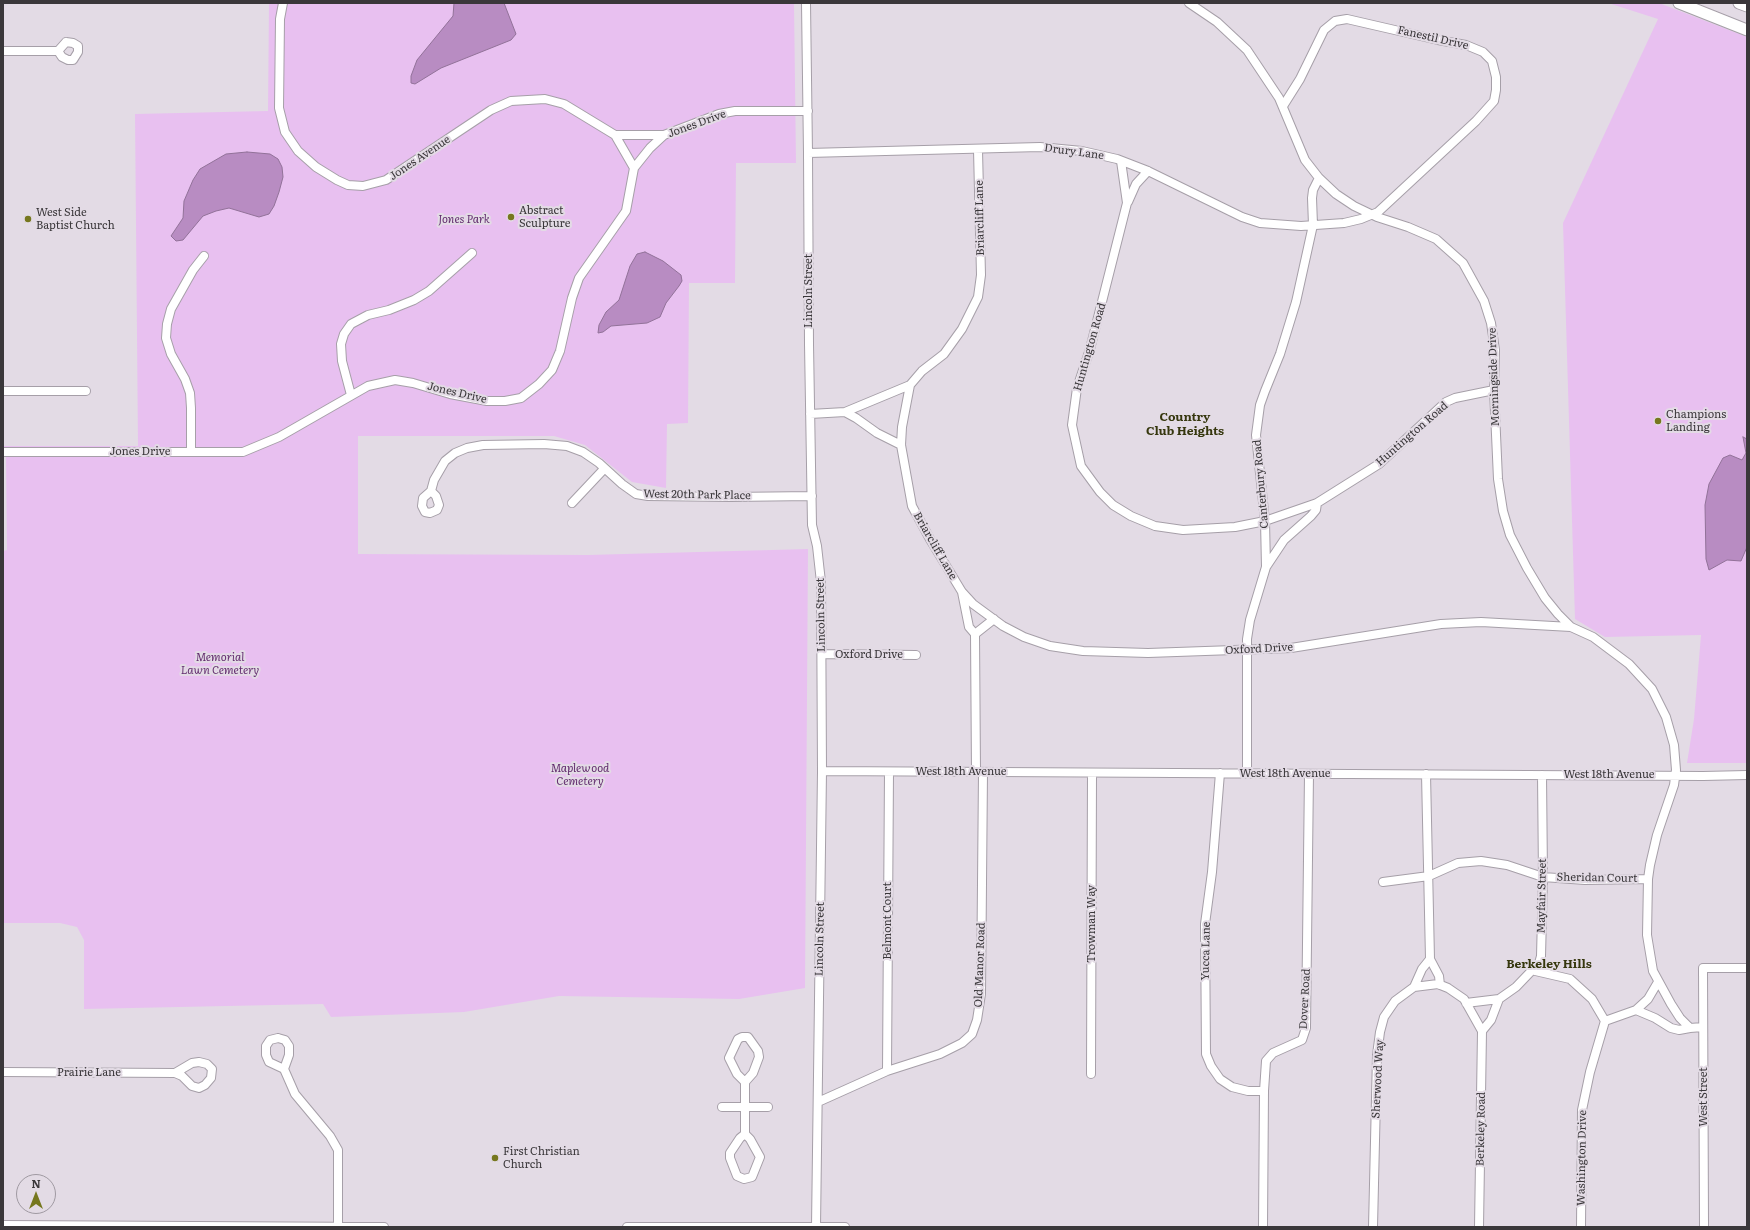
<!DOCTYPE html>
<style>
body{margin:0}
#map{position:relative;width:1750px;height:1230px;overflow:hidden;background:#e3dbe5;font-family:Literata,serif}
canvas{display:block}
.frame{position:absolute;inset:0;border:4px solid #3a373a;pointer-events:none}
.north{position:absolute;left:16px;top:1174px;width:40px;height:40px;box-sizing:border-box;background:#e3dbe5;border:1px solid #9f99a1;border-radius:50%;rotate:0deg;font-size:11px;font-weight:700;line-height:16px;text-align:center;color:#3a373a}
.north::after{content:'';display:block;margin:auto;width:14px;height:18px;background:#76771e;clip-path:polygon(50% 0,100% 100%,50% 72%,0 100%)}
</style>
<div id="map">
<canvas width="1750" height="1230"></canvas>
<div class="frame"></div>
<div class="north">N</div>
</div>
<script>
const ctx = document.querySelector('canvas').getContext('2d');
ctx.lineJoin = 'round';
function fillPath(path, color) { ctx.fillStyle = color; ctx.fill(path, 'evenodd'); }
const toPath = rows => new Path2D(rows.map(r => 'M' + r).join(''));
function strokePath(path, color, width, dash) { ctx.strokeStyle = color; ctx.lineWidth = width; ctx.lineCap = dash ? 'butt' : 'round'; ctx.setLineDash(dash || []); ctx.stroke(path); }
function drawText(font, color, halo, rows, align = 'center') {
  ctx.font = font + ' Literata,serif'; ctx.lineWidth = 4; ctx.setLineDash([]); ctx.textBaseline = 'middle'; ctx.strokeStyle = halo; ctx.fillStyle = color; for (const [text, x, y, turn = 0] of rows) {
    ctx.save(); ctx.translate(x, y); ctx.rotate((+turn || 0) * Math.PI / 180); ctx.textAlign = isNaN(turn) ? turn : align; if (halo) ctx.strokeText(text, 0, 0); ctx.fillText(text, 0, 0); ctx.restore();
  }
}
const green = toPath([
 [269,3,794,3,796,163,736,163,735,283,689,283,688,423,667,424,666,488,632,482,585,445,554,436,358,436,358,554,588,555,808,549,805,988,739,999,559,996,464,1012,331,1017,323,1004,84,1009,84,940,77,927,60,923,3,923,3,551,7,550,6,455,3,455,3,446,138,446,135,114,268,111],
 [1608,3,1659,3,1747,37,1747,763,1687,763,1694,719,1701,635,1605,637,1575,619,1563,223,1658,19]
]);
const water = toPath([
 [454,3,504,3,516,34,511,40,441,68,415,84,411,83,411,76,417,60,453,16,454,3],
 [247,152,270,154,278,159,282,167,283,177,279,192,274,206,269,214,259,217,229,208,216,211,203,216,183,240,176,241,171,236,183,218,184,201,193,180,200,169,226,154,247,152],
 [645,252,663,261,681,275,682,281,679,286,666,303,660,317,647,323,611,326,603,332,598,333,599,325,606,312,619,300,630,266,637,254,645,252],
 [1743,437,1747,439,1747,547,1741,561,1727,560,1709,570,1706,559,1705,505,1709,484,1723,458,1730,455,1742,460,1746,453,1743,437]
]);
const minor = toPath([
 [283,3,280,19,279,108,285,132,298,151,316,167,337,180,348,185,363,186,386,180,491,110,511,101,545,99,564,104,615,135,664,135],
 [806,3,808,153,809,344,812,525,817,546,821,582,822,771,816,1227],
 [1189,3,1217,22,1247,50,1279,98,1305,160,1319,178,1336,194,1354,206,1377,217,1408,227,1436,239,1463,263,1484,301,1491,323,1495,350,1494,390,1498,479,1503,511,1510,535,1527,568,1545,598,1558,614,1571,627,1593,637,1629,664,1652,689,1666,717,1674,745,1676,770,1674,785,1657,835,1650,865,1648,879,1647,935,1653,971,1671,1004,1680,1018,1690,1028,1703,1027],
 [66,42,73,43,78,46,78,52,73,60,68,60,62,57,58,51,66,42],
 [3,51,58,51],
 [615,135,634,168],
 [808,153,1040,147,1082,151,1117,159,1148,171,1242,217,1260,223,1301,226,1344,223,1361,219,1378,212,1476,121,1494,101,1496,90,1496,77,1492,61,1483,52,1466,45,1438,40,1347,19,1335,21,1324,30,1300,79,1283,106],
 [1121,161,1127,203,1090,349,1077,388,1072,425,1081,466,1100,492,1113,505,1131,516,1155,526,1183,530,1235,527,1265,521,1317,503,1379,464,1446,402,1455,398,1494,390],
 [1128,202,1136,184,1148,171],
 [3,391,86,391],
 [351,395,342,361,341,344,344,334,351,324,368,315,389,310,414,300,429,291,472,253],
 [810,414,845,412],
 [901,445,877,433,856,418,845,412,910,385],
 [3,452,243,452,279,437,368,386,395,380,413,383,450,394,487,401,505,401,521,398,539,384,552,370,560,351,572,298,579,278,626,211,634,168,650,148,664,135,719,114,735,111,808,111],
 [191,452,191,408,190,393,185,379,171,354,166,338,167,324,171,309,193,270,204,256],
 [431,491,434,480,445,461,455,453,467,448,483,445,544,444,567,446,583,452,599,463,622,484,636,494,648,496,730,497,812,496],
 [431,491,436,496,439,505,437,510,430,513,425,512,422,506,423,498,431,491],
 [572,503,604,469],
 [1266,567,1284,540,1311,516,1316,510,1317,503],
 [962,592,973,604,1003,626,1024,637,1050,646,1083,651,1148,653,1291,648,1441,624,1481,622,1571,627],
 [975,634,994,619],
 [822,654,916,655],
 [822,771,1703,776,1747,775],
 [976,772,975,634,969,627,962,592,931,541,912,506,901,445,902,427,910,385,922,371,944,354,962,329,978,297,981,275,978,150],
 [1220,773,1212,872,1205,924,1206,1054,1211,1066,1220,1079,1232,1087,1248,1091,1264,1091],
 [1247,773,1247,639,1250,620,1266,567,1265,521,1256,435,1260,405,1265,391,1280,354,1296,302,1313,225,1312,198,1313,190,1319,178],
 [1426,774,1430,959,1439,976,1440,985],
 [1383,882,1429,876,1458,863,1481,861,1507,865,1543,877,1585,880,1648,879],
 [1531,970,1570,979,1592,999,1605,1021],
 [1414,987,1422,969,1430,959],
 [1466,1003,1499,999],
 [1636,1010,1648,999,1658,982],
 [1605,1021,1636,1010,1655,1018,1671,1028,1679,1030,1690,1028],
 [1482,1031,1491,1020,1499,999,1516,987,1539,963,1541,956,1543,877,1542,775],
 [278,1038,285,1040,289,1046,289,1055,284,1069,269,1062,266,1055,266,1046,270,1040,278,1038],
 [284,1069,295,1094,330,1136,338,1150,338,1227],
 [887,1071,889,772],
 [3,1072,175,1073,182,1076,192,1086,199,1088,205,1085,211,1078,212,1069,207,1064,199,1062,192,1063,175,1073],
 [1091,1074,1092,773],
 [745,1082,737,1074,729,1058,738,1039,742,1037,748,1037,758,1051,759,1057,753,1073,745,1082,745,1107,768,1107],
 [818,1102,887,1071,940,1054,962,1043,972,1034,977,1020,981,994,983,772],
 [722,1107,745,1107,745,1134,750,1139,760,1157,752,1177,744,1179,737,1176,730,1158,730,1153,740,1138,745,1134],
 [3,1225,384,1227],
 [627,1227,845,1227],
 [1263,1227,1264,1091,1266,1061,1273,1053,1302,1040,1306,1028,1309,774],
 [1373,1227,1377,1055,1380,1032,1384,1017,1395,1001,1414,987,1438,984,1448,988,1464,999,1482,1031,1479,1227],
 [1581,1227,1582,1110,1590,1072,1605,1021],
 [1704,1227,1703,968,1747,968]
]);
const highway = toPath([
 [1679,3,1747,30],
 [1739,3,1747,6]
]);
const markers = [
 [511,217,4,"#76771e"],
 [28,219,4,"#76771e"],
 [1658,421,4,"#76771e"],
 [495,1158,4,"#76771e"]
];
const streetNames = [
 ["Fanestil Drive",1433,38,13],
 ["Jones Drive",697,124,-20],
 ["Drury Lane",1074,152,8],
 ["Jones Avenue",420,158,-34],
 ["Briarcliff Lane",980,218,-91],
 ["Lincoln Street",809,291,-90],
 ["Huntington Road",1090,347,-74],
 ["Morningside Drive",1494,377,-92],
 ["Jones Drive",457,393,13],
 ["Huntington Road",1412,434,-41],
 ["Jones Drive",140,452],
 ["Canterbury Road",1261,484,-95],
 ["West 20th Park Place",697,495,1],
 ["Briarcliff Lane",935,546,60],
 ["Lincoln Street",821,615,-91],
 ["Oxford Drive",1259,649,-3],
 ["Oxford Drive",869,655],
 ["West 18th Avenue",961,772],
 ["West 18th Avenue",1285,774],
 ["West 18th Avenue",1609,775],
 ["Sheridan Court",1597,878,1],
 ["Mayfair Street",1542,896,-89],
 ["Belmont Court",888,921,-90],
 ["Trowman Way",1092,924,-90],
 ["Lincoln Street",820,939,-89],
 ["Yucca Lane",1206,951,-89],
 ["Old Manor Road",980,965,-88],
 ["Dover Road",1305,999,-87],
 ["Prairie Lane",89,1073],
 ["Sherwood Way",1378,1079,-87],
 ["West Street",1704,1097,-90],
 ["Berkeley Road",1481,1129,-89],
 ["Washington Drive",1582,1158,-89]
];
const poiNames = [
 ["Abstract",519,211],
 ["Sculpture",519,224],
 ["West Side",36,213],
 ["Baptist Church",36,226],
 ["Champions",1666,415],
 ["Landing",1666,428],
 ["First Christian",503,1152],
 ["Church",503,1165]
];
const parkNames = [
 ["Jones Park",464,220],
 ["Memorial",220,658],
 ["Lawn Cemetery",220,671],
 ["Maplewood",580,769],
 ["Cemetery",580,782]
];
const neighbourhoodNames = [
 ["Country",1185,417],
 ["Club Heights",1185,431],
 ["Berkeley Hills",1549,964]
];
fillPath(green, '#e8c0f0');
fillPath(water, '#b88cc2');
strokePath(water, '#927299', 1);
strokePath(minor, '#a69fa8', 10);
strokePath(highway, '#a69fa8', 13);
strokePath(minor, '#fff', 8);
strokePath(highway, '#fff', 11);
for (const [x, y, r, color] of markers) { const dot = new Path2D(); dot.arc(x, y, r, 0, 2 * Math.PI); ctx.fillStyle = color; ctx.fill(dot); strokePath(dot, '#e3dbe5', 1.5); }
drawText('11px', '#3a373a', '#e3dbe5', streetNames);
drawText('11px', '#3a373a', '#e3dbe5', poiNames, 'left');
drawText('italic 11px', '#622c6e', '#e3dbe5', parkNames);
drawText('bold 12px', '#36370e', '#e3dbe5', neighbourhoodNames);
</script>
